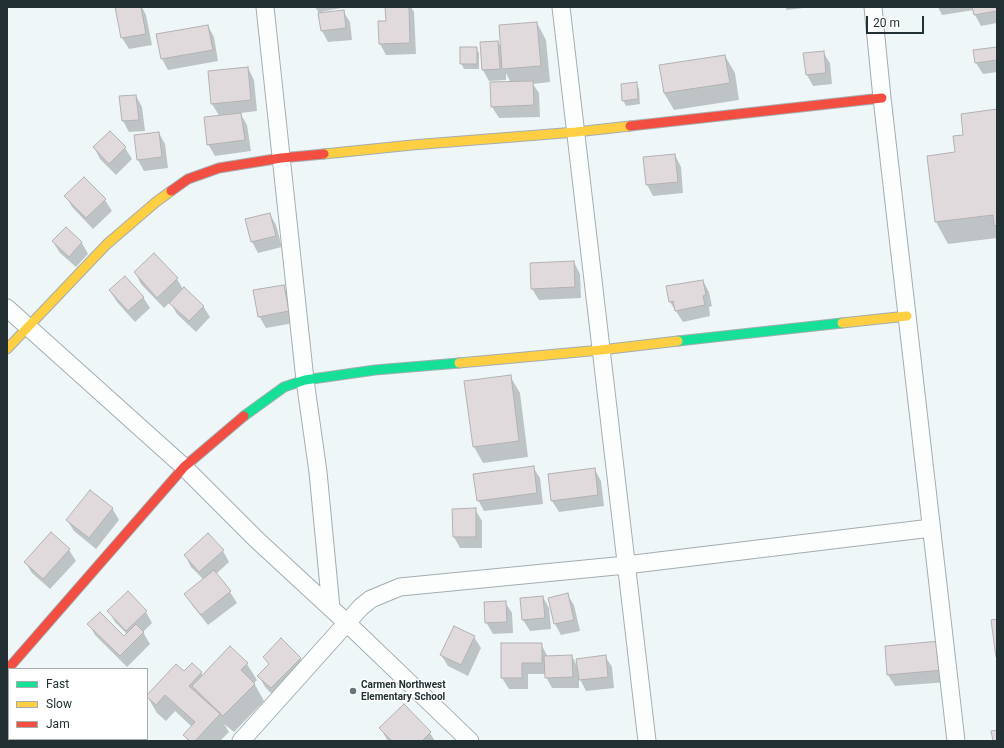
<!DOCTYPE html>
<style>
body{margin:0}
#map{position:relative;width:1004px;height:748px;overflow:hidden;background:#eef6f8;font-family:Roboto,sans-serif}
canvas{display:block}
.frame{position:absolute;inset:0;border:8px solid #223033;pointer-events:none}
.legend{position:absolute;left:8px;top:668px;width:140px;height:72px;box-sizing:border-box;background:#fff;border:1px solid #a7acad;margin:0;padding:5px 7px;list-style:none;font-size:12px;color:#223033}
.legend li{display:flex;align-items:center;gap:8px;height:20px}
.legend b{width:20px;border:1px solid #a7acad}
.scale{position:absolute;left:866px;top:16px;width:58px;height:18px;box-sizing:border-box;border:2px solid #223033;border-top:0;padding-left:5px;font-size:12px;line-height:14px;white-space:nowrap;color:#223033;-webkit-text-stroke:3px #fff;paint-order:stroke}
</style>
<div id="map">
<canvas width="1004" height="748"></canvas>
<div class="frame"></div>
<ul class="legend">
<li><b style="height:5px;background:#16e098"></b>Fast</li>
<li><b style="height:5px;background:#ffcf43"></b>Slow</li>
<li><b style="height:5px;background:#f24e42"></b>Jam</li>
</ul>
<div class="scale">20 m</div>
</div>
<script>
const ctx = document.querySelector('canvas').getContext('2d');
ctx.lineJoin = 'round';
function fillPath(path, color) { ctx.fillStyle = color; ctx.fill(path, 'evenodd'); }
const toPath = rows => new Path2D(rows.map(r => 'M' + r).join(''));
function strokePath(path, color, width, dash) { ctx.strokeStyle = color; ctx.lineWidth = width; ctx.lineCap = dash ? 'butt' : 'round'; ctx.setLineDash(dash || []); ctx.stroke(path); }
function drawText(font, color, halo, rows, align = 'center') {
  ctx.font = font + ' Roboto,sans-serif'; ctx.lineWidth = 3; ctx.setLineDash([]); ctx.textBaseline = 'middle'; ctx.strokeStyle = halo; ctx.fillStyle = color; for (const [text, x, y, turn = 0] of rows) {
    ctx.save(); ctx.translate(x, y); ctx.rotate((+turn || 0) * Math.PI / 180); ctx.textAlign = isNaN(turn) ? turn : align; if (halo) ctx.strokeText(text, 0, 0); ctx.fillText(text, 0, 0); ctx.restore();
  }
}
const shadow = toPath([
 [122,7,142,7,146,15,152,45,129,49,122,38,116,8],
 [315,7,346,7,321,12,321,14,343,11,350,22,352,40,328,42,322,31,319,13],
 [386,7,411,7,414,12,416,54,386,55,380,44,387,22],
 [785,7,812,7,787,10],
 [938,7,997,7,997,23,981,26,975,15,974,10,942,15],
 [537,23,546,40,550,82,533,84,539,93,540,117,499,118,492,107,511,83,506,73,506,80,489,81,483,70,498,42,502,48],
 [208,26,214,37,218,61,168,70,162,59],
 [476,48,479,53,479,69,464,69,461,63],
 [997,48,997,72,983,74,976,63],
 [823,52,830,63,832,84,813,86,807,75,804,54],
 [725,56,735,73,739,100,674,110,664,93,660,66],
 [248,68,254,80,257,111,240,113,247,125,251,151,215,156,208,144,220,117,212,104,209,72],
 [636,83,639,89,640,104,626,106,623,100],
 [136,96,142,107,145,131,129,132,123,121],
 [997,110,997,238,948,244,936,222,928,157,956,153,964,136],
 [110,132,125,148,132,159,116,175,100,159,94,147],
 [159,133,165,144,168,168,144,171,138,160],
 [675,155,681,167,683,193,653,196,647,185],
 [66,196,105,200,112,211,93,229,72,207],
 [270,214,276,225,282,247,258,253,252,242,246,220],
 [66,228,82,243,88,254,76,267,60,253,53,242],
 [574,262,580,274,581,298,539,300,532,289],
 [135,272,177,279,183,289,203,306,210,317,196,332,177,314,170,302,164,308,141,284],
 [703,281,709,292,712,306,709,307,710,316,683,322,670,302],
 [283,286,290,297,294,323,266,328,259,316],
 [110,291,143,297,150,308,135,322,117,302],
 [510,376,520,393,528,457,483,463,474,447],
 [533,467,540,478,543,504,484,511,478,500],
 [595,470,601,481,604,506,559,512,552,501],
 [112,508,119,520,96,549,74,531,67,520],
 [475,509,482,521,482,548,460,548,454,537,453,510],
 [51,534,69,550,76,561,50,589,32,573,25,562],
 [223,551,229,562,216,574,230,592,237,603,208,625,192,605,186,594,204,580,191,567,185,555],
 [567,594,574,605,580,631,561,635,555,624],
 [543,597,549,608,551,629,530,631,523,620],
 [505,602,512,613,513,633,493,634,486,622],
 [109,611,146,612,152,623,143,632,150,644,127,667,95,635,89,624,124,637,127,634,115,622],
 [474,637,481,648,468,676,448,666,441,655],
 [939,642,948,682,895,686,888,675,886,647],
 [541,644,548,657,572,656,578,668,605,656,612,667,614,688,586,691,579,677,579,688,552,688,546,677,546,674,528,674,528,689,509,689,502,678],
 [264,657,300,658,306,669,277,699,265,687,259,676,269,665],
 [192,664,203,675,247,664,257,680,254,683,264,701,234,732,224,724,229,732,220,741,188,741,184,735,192,727,175,711,166,721,157,713,147,696,184,673],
 [404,705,430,733,435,741,388,741,380,728]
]);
const building = toPath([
 [115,7,141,7,146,34,121,38,115,7],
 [385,7,409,7,410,43,379,44,378,21,386,21,385,7],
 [972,7,997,7,997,11,974,15,972,7],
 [344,10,346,28,321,31,318,13,344,10],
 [537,22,541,66,502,69,499,25,537,22],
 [208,25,213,50,161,59,156,34,208,25],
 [498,41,500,69,482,70,480,42,498,41],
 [460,47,477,47,477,64,460,64,460,47],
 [997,47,997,60,975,63,973,50,997,47],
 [824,51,826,73,806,75,803,53,824,51],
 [725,55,730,83,664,93,659,65,725,55],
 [248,67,251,100,211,104,208,71,248,67],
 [533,81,534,105,491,107,490,82,533,81],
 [637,82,638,99,622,101,621,84,637,82],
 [136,95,139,120,122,121,119,96,136,95],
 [997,109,997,225,994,226,993,215,935,222,927,156,955,152,953,136,963,135,961,114,997,109],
 [241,113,245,140,207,145,204,117,241,113],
 [110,131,126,147,109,164,93,147,110,131],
 [159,132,162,157,137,160,134,135,159,132],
 [675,154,678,182,646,185,643,157,675,154],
 [84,177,106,199,86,218,64,196,84,177],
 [270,213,276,236,251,242,245,219,270,213],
 [66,227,82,242,69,257,52,241,66,227],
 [154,253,178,278,157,298,134,272,154,253],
 [574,261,575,287,531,289,530,263,574,261],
 [125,276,144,297,128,311,109,290,125,276],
 [703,280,706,295,703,296,705,305,675,311,673,301,669,302,666,286,703,280],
 [284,285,289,311,258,317,253,290,284,285],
 [184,287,204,306,189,321,169,303,184,287],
 [511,375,519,441,473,447,464,381,511,375],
 [534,466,537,493,477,501,473,474,534,466],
 [595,468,598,495,551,501,548,474,595,468],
 [90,490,113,508,89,538,66,520,90,490],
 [476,508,476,537,453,537,452,509,476,508],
 [51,532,70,549,43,579,24,562,51,532],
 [208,533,224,550,199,572,184,555,208,533],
 [214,570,231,591,201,615,184,594,214,570],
 [128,591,147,611,126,631,107,611,128,591],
 [568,593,574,620,554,624,548,598,568,593],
 [543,596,545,618,522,620,520,598,543,596],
 [506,601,507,622,485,623,484,602,506,601],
 [100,612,124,636,136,624,144,632,120,656,87,624,100,612],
 [997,619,997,656,996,657,991,620,997,619],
 [454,626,475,636,461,665,440,655,454,626],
 [281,638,301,658,271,688,257,676,269,664,263,657,281,638],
 [940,641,943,670,887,675,885,646,940,641],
 [501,643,542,643,542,663,522,663,522,678,501,678,501,643],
 [230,646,248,663,241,670,255,684,223,716,192,686,230,646],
 [572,655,573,677,545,678,544,656,572,655],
 [606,655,608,677,579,680,576,659,606,655],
 [192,663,202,672,189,686,220,714,195,741,190,741,183,735,195,722,165,695,156,705,147,697,147,695,176,664,184,671,192,663],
 [404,704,431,732,422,741,392,741,379,728,404,704],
 [997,730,997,741,993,741,991,731,997,730]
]);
const street = toPath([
 [265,7,305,380,318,472,331,608],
 [561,7,647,741],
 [873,7,882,98,956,741],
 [7,308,184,467,257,540,348,624,470,741],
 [241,741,361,607,371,599,400,587,626,565,931,528]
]);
const fast = toPath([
 [678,341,842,323],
 [244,416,284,387,305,380,375,370,459,363]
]);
const slow = toPath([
 [324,154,412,145,576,132,630,126],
 [842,323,907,316],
 [7,349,107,244,156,202,171,191],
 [459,363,601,350,678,341]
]);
const jam = toPath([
 [630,126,882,98],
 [171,191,188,179,219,168,281,158,324,154],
 [7,670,184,467,244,416]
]);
const markers = [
 [353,691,4,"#697578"]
];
const poiNames = [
 ["Carmen Northwest",361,685],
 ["Elementary School",361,697]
];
fillPath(shadow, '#0003');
fillPath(building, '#e1dadc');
strokePath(building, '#b3b1b3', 1);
strokePath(street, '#a3adb0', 19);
strokePath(fast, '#a3adb0', 11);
strokePath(slow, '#a3adb0', 11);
strokePath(jam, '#a3adb0', 11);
strokePath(street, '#fcfefe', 17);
strokePath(fast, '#16e098', 9);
strokePath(slow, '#ffcf43', 9);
strokePath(jam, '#f24e42', 9);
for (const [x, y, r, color] of markers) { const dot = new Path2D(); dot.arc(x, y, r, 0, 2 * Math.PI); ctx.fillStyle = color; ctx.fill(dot); strokePath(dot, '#fff', 1.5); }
drawText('bold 10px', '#223033', '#fff', poiNames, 'left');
</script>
